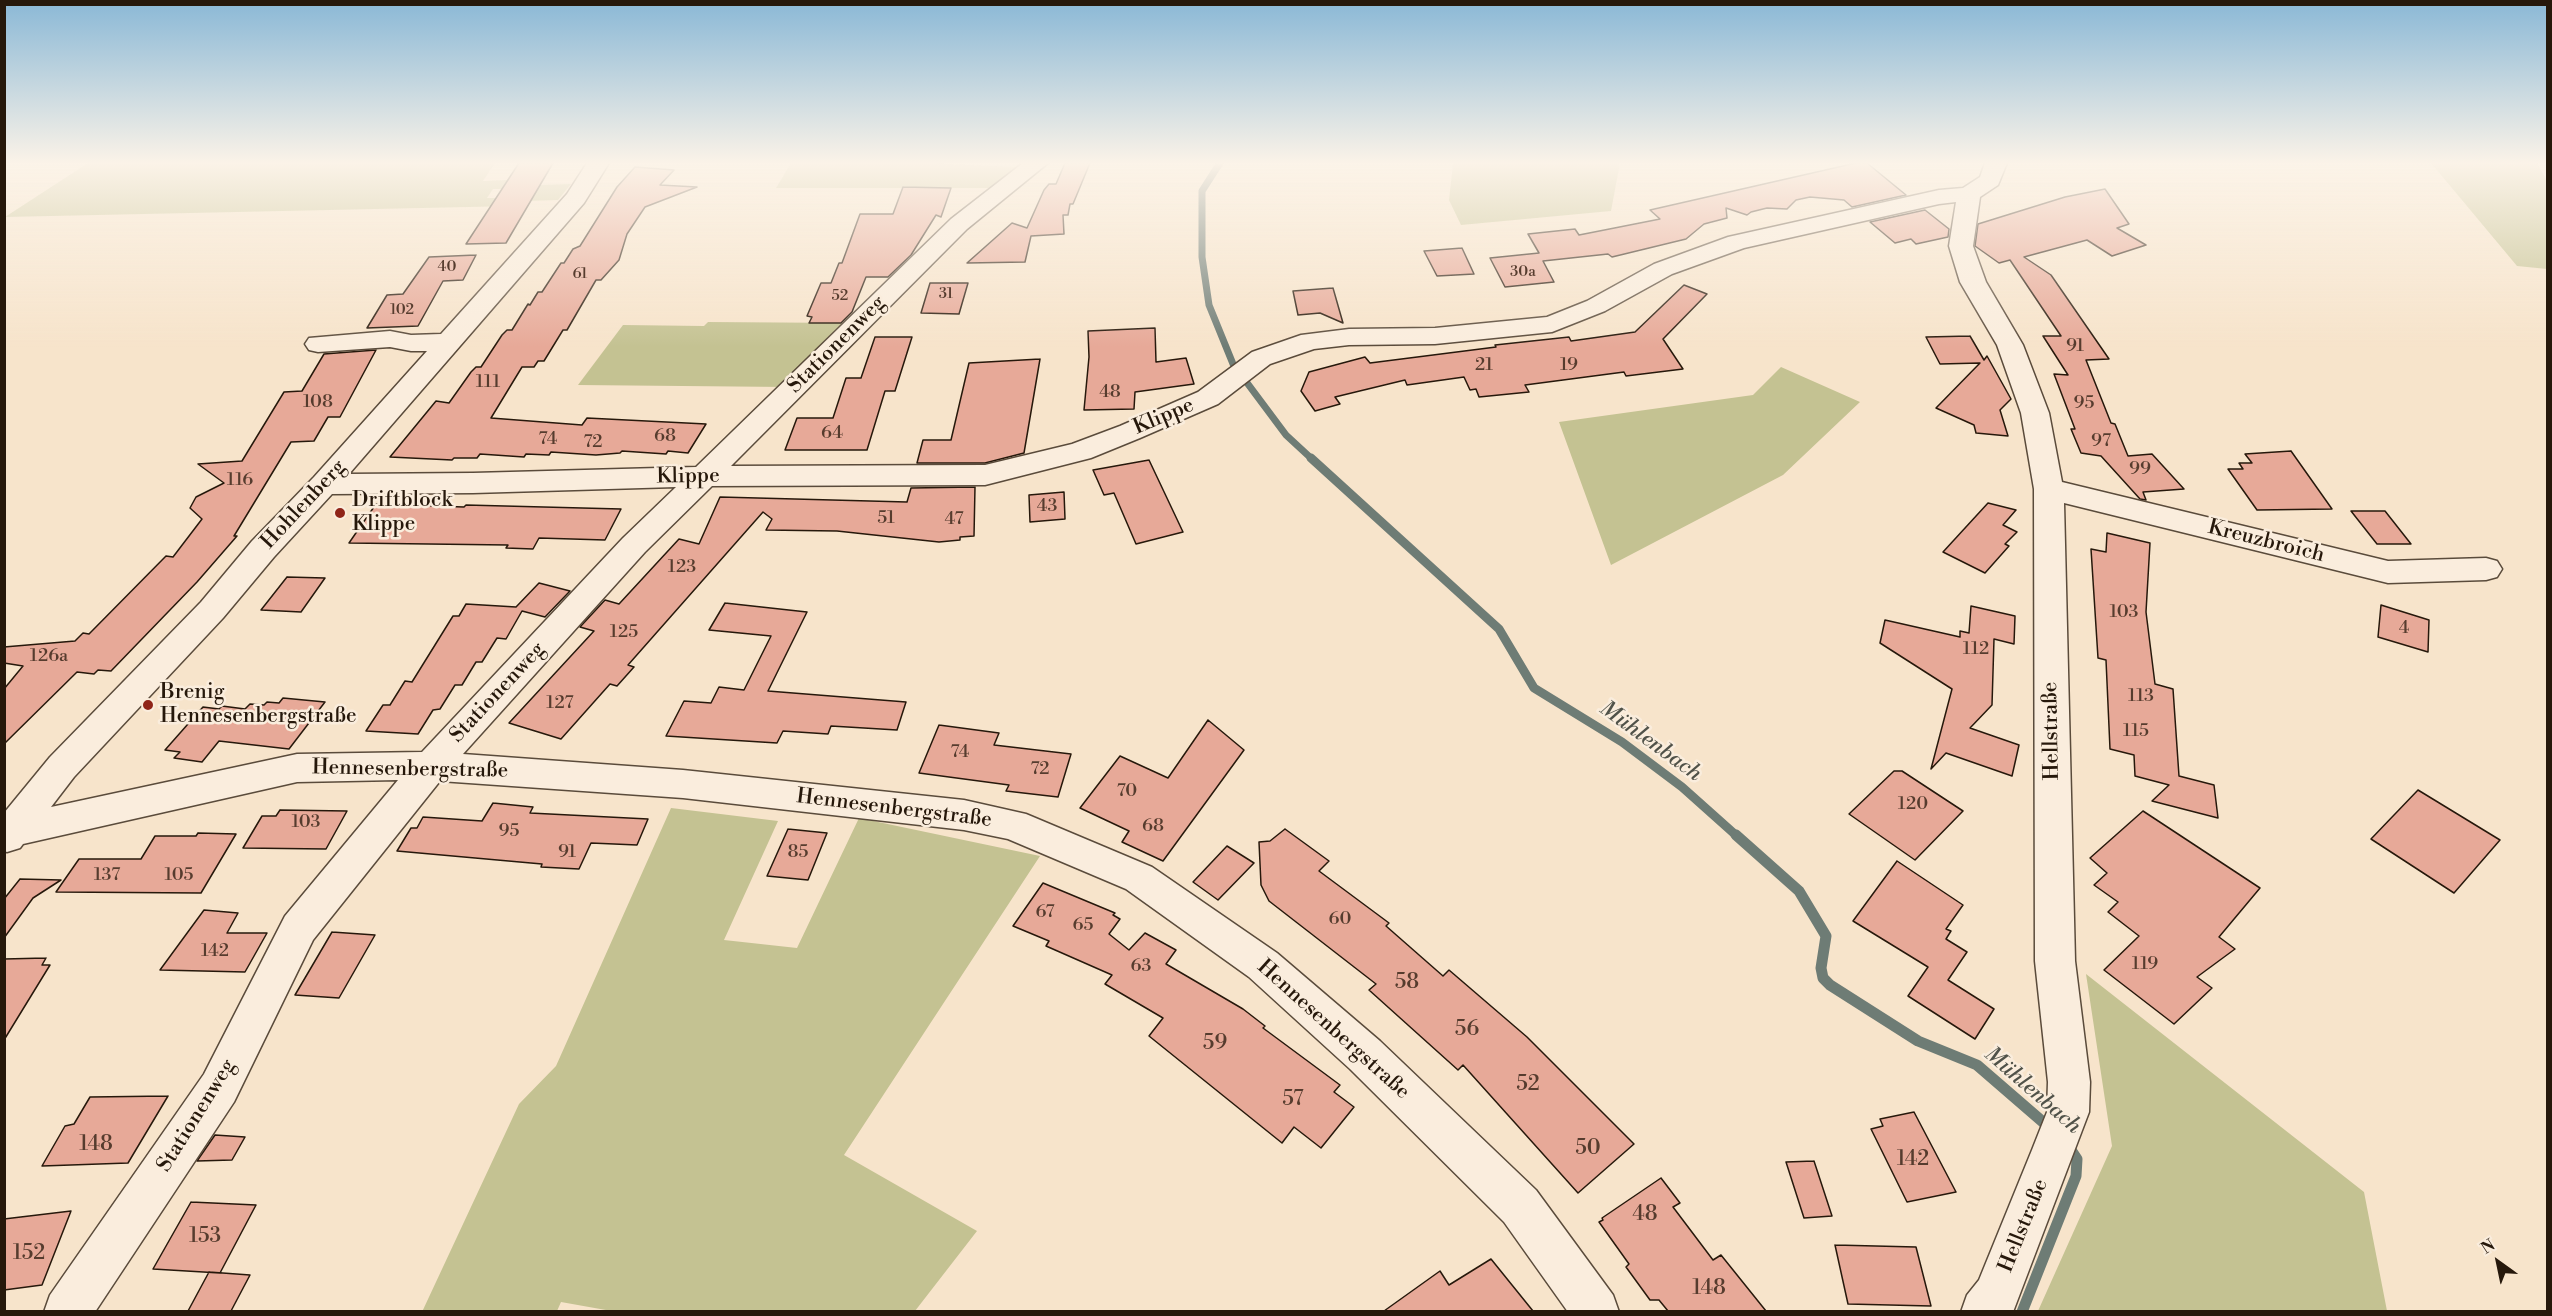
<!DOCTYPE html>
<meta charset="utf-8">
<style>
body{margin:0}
#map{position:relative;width:2552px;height:1316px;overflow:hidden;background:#f7e4cb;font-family:"Libre Bodoni",serif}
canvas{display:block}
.frame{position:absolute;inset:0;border:6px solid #26180b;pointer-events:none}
.north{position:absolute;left:2468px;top:1232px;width:60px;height:60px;-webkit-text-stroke:4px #faeddd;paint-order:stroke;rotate:327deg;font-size:16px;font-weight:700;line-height:24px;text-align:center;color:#26180b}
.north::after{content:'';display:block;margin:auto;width:21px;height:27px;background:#26180b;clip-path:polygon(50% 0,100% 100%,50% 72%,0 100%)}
</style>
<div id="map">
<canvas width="2552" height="1316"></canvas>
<div class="frame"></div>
<div class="north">N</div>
</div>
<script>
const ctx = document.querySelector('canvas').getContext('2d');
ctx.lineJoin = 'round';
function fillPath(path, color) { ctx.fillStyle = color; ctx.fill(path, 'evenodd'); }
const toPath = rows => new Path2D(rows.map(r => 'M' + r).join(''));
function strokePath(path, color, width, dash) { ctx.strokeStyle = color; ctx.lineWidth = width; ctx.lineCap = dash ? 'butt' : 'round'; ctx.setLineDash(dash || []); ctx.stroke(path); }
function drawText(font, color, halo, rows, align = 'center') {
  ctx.font = font + ' "Libre Bodoni",serif'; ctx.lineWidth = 5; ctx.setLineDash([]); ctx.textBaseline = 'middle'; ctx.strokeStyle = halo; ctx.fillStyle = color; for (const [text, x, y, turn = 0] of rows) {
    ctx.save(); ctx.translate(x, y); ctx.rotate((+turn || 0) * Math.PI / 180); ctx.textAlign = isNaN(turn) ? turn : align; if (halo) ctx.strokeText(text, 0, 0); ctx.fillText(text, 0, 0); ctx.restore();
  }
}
const green = toPath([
 [88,163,495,163,483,181,507,180,502,189,493,189,487,198,497,198,515,206,5,217],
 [791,163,923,163,1018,167,992,188,776,188],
 [1453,163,1620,163,1611,211,1461,225,1449,200],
 [2431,163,2537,163,2547,181,2547,269,2517,266],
 [571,184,558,200,526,201,536,185],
 [708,322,852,323,787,387,578,385,623,325,704,326],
 [1781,367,1860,402,1783,475,1611,565,1559,422,1753,395],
 [671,808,778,821,724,940,797,948,859,818,1040,856,844,1155,977,1231,915,1311,617,1312,561,1302,557,1311,422,1312,519,1104,556,1066],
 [2086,974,2364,1192,2387,1311,2038,1311,2112,1146]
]);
const streamFar2 = toPath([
 [1220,163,1202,191,1202,257,1209,305,1233,364,1286,435,1313,460]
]);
const streamFar1 = toPath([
 [1311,458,1499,629,1534,688,1622,742,1682,787,1738,837]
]);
const stream = toPath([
 [1736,835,1799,891,1826,936,1821,968,1823,978,1830,985,1918,1041,1977,1065,2051,1129],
 [2022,1312,2076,1176,2077,1159,2067,1144]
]);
const building = toPath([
 [519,163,553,163,506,243,466,244,519,163],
 [1065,163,1090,163,1073,204,1070,204,1068,215,1063,215,1064,234,1031,236,1025,262,967,263,1012,223,1027,228,1044,190,1049,184,1056,184,1065,163],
 [1856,163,1867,163,1906,195,1852,207,1844,200,1810,197,1796,200,1787,209,1767,208,1751,212,1747,215,1726,208,1727,218,1704,224,1686,239,1612,257,1608,254,1543,261,1554,282,1505,287,1490,258,1539,253,1528,234,1575,229,1579,235,1660,219,1650,210,1856,163],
 [635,167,674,170,660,185,697,187,645,207,627,234,619,260,601,280,596,280,567,330,563,330,544,361,538,361,534,367,522,367,491,418,582,425,587,418,706,424,688,453,668,451,666,454,622,451,620,453,596,455,551,452,549,455,526,454,524,457,480,454,477,458,454,458,452,460,390,457,436,401,449,403,471,372,476,367,481,367,502,335,507,330,512,330,528,304,530,305,538,292,542,292,561,263,564,263,573,249,580,246,617,187,635,167],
 [903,187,951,188,941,217,936,215,911,255,888,277,866,277,852,312,841,323,809,323,812,317,807,316,821,283,831,283,839,263,842,263,860,214,893,214,903,187],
 [2105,189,2129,224,2117,228,2146,245,2112,256,2087,240,2024,257,2051,275,2109,359,2086,360,2111,423,2115,424,2128,456,2152,454,2184,489,2143,492,2146,500,2140,499,2101,456,2081,453,2071,429,2075,429,2054,374,2068,375,2043,336,2061,336,2010,260,1999,263,1975,246,1978,224,2065,197,2105,189],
 [1925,210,1949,229,1948,237,1916,244,1911,239,1895,243,1870,222,1925,210],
 [1462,248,1474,274,1437,276,1424,251,1462,248],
 [476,255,463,280,443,281,418,326,367,328,387,295,403,294,429,257,476,255],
 [930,283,968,283,959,314,921,313,930,283],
 [1684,285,1707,294,1663,339,1683,369,1626,376,1624,372,1525,385,1529,392,1479,397,1476,389,1470,390,1464,377,1407,385,1405,380,1335,397,1340,404,1315,411,1301,391,1309,372,1365,357,1370,363,1496,347,1495,345,1569,337,1571,341,1635,332,1684,285],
 [1333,288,1343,323,1320,313,1298,315,1293,291,1333,288],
 [1155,328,1156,362,1186,358,1194,384,1135,392,1134,409,1084,410,1089,357,1088,331,1155,328],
 [1970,336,1984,360,1987,356,2011,399,2000,410,2008,436,1976,433,1974,425,1936,408,1980,363,1940,364,1926,337,1970,336],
 [875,337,912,337,895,391,885,391,867,450,785,450,797,418,833,418,846,378,861,378,875,337],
 [376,350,340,417,328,417,314,441,291,442,234,536,237,536,197,582,111,671,98,670,94,674,77,672,4,744,4,689,23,666,4,663,4,647,75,641,83,633,89,634,166,556,173,557,202,519,190,508,196,497,224,483,198,464,242,461,284,392,302,391,324,354,376,350],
 [1040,359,1024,453,985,463,917,463,923,440,951,440,969,363,1040,359],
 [2291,451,2332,509,2257,510,2228,469,2243,469,2239,463,2252,463,2245,454,2291,451],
 [1149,460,1183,532,1136,544,1114,493,1104,495,1093,470,1149,460],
 [975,487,974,536,960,537,960,540,939,542,837,531,766,530,772,519,763,512,628,665,634,667,617,686,610,684,561,739,509,723,594,631,580,627,605,600,619,604,679,539,699,544,720,497,907,502,911,488,975,487],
 [1064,492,1065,519,1030,522,1029,495,1064,492],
 [1988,503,2016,510,2003,525,2017,532,2005,544,2009,546,1985,573,1943,552,1988,503],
 [376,504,464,507,466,505,621,509,605,540,539,538,533,549,506,548,508,545,349,543,376,504],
 [2351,511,2385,511,2411,544,2377,544,2351,511],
 [2107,533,2150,543,2146,612,2155,684,2173,689,2179,776,2214,785,2218,818,2152,801,2169,785,2135,776,2134,755,2110,749,2106,660,2098,658,2091,549,2106,552,2107,533],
 [287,577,325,578,301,612,261,610,287,577],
 [539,583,570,591,545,617,522,611,506,639,497,638,482,662,476,662,462,685,455,685,440,709,433,710,418,734,366,731,383,705,390,705,405,681,412,682,453,616,459,616,466,604,516,607,539,583],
 [725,603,807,612,768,691,906,702,897,730,831,726,828,734,783,731,777,743,666,736,684,701,711,703,719,687,744,690,771,636,709,630,725,603],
 [2381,605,2429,620,2428,652,2378,637,2381,605],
 [1971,606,2015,616,2014,644,1994,639,1992,705,1970,728,2019,745,2012,776,1946,753,1931,769,1952,689,1880,643,1885,620,1960,637,1960,631,1969,633,1971,606],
 [283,698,325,702,289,749,219,741,202,762,174,758,180,752,165,750,203,707,219,709,222,706,245,709,250,704,264,705,267,702,279,703,283,698],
 [1208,720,1244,750,1163,861,1122,842,1129,831,1080,808,1120,756,1168,778,1208,720],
 [939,725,999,733,994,745,1071,754,1058,797,1006,791,1009,785,919,773,939,725],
 [1894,771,1902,771,1963,811,1915,860,1849,814,1894,771],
 [2418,790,2500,840,2454,893,2371,839,2418,790],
 [493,803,533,807,530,813,648,819,637,845,591,843,579,869,541,867,542,864,397,851,411,828,417,828,423,817,482,821,493,803],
 [280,810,347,811,326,849,243,848,262,816,276,816,280,810],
 [2143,811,2260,888,2219,937,2235,949,2197,977,2212,988,2174,1024,2104,970,2139,936,2108,912,2118,902,2094,885,2107,873,2090,858,2143,811],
 [788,829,827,833,808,880,767,876,788,829],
 [1285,829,1329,861,1319,871,1389,923,1386,926,1443,976,1449,970,1527,1037,1634,1144,1578,1193,1463,1065,1458,1070,1369,990,1376,984,1269,901,1261,885,1259,842,1270,841,1285,829],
 [198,833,236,834,201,893,56,892,79,859,141,859,155,836,196,836,198,833],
 [1227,846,1254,863,1218,900,1193,882,1227,846],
 [1897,861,1963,905,1946,929,1951,931,1946,939,1967,952,1948,980,1994,1009,1975,1039,1908,996,1928,967,1853,921,1897,861],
 [20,879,61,880,33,898,4,938,4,899,20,879],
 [1043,883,1115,913,1113,915,1120,919,1109,934,1129,950,1145,933,1176,950,1166,964,1243,1009,1265,1026,1263,1028,1340,1085,1334,1092,1354,1107,1321,1148,1294,1127,1282,1143,1149,1036,1163,1018,1105,984,1112,975,1046,946,1049,941,1013,926,1043,883],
 [204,910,238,913,227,933,267,933,245,972,160,970,204,910],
 [332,932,375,935,339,998,295,995,332,932],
 [46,958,42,965,50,965,4,1040,4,959,46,958],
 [168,1096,128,1163,42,1166,65,1126,74,1124,90,1097,168,1096],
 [1914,1112,1956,1192,1907,1202,1871,1129,1883,1126,1880,1119,1914,1112],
 [215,1135,245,1137,232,1160,197,1161,215,1135],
 [1814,1161,1832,1216,1804,1218,1786,1162,1814,1161],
 [1661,1178,1680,1203,1673,1207,1713,1260,1721,1255,1766,1311,1668,1311,1659,1300,1650,1300,1626,1267,1629,1264,1599,1222,1603,1220,1602,1218,1661,1178],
 [191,1202,256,1205,220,1273,153,1269,191,1202],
 [71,1211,42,1285,4,1290,4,1219,71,1211],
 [1835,1245,1916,1247,1931,1306,1848,1304,1835,1245],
 [1491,1259,1533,1311,1384,1311,1440,1271,1449,1285,1491,1259],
 [209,1272,250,1275,231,1311,188,1311,209,1272]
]);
const minor = toPath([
 [587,163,609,163,584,203,349,474,473,473,696,467,951,219,1023,163,1048,163,967,229,731,466,985,465,1072,444,1120,426,1198,392,1252,352,1301,335,1349,329,1435,328,1547,317,1587,301,1654,264,1728,237,1939,190,1963,188,1980,177,1985,163,2007,163,1998,185,1980,197,1973,246,1986,282,2023,345,2049,413,2062,482,2388,561,2486,558,2497,561,2502,569,2497,577,2486,580,2388,583,2064,503,2075,961,2090,1082,2089,1112,2013,1312,1961,1312,1967,1295,1979,1280,2032,1150,2047,1112,2048,1082,2035,961,2034,489,2021,413,1997,345,1960,282,1949,246,1956,202,1939,204,1744,248,1672,274,1605,311,1552,332,1435,344,1349,345,1314,349,1270,364,1218,404,1140,438,1091,458,985,485,712,486,645,552,463,754,683,770,964,800,1026,814,1152,867,1277,953,1380,1041,1536,1190,1613,1295,1619,1312,1568,1312,1504,1222,1350,1069,1249,977,1126,889,1008,839,964,830,683,798,440,781,313,940,234,1102,95,1312,44,1312,50,1295,204,1074,285,916,398,780,297,782,23,844,20,848,7,852,4,851,4,813,50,757,201,602,252,541,314,477,427,351,411,351,390,347,318,352,309,350,305,344,309,338,390,331,411,335,441,334,567,194,587,163],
 [676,487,623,538,422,752,297,754,51,807,74,777,223,618,274,557,332,494,473,493,676,487]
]);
const markers = [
 [340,513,6,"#8f2418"],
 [148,705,6,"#8f2418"]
];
const farNumbernames = [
 ["40",447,267],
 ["30a",1523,272],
 ["61",580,274],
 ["31",946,294],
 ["52",840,296],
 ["102",402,310]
];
const numberNames = [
 ["91",2075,347],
 ["21",1484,366],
 ["19",1569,366],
 ["111",488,383],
 ["48",1110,393],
 ["108",318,403],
 ["95",2084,404],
 ["64",832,434],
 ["68",665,437],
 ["74",548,440],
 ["97",2101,442],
 ["72",593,443],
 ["99",2140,470],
 ["116",240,481],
 ["43",1047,507],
 ["51",886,519],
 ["47",954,520],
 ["123",682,568],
 ["103",2124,613],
 ["4",2404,629],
 ["125",624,633],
 ["112",1976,650],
 ["126a",49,657],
 ["113",2141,697],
 ["127",560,704],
 ["115",2136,732],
 ["74",960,753],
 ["72",1040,770],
 ["70",1127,792],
 ["120",1913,805],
 ["103",306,823],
 ["68",1153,827],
 ["95",509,832],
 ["91",567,853],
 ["85",798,853],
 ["137",107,876],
 ["105",179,876],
 ["67",1045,913],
 ["60",1340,920],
 ["65",1083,926],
 ["142",215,952],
 ["119",2145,965],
 ["63",1141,967]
];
const streetNames = [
 ["Stationenweg",837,345,-45],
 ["Klippe",1164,417,-23],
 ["Klippe",688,477,-1],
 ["Hohlenberg",304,505,-47],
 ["Kreuzbroich",2266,542,14],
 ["Stationenweg",498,693,-47],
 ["Hellstraße",2052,731,-91],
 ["Hennesenbergstraße",410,770,1],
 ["Hennesenbergstraße",894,809,7],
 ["Hennesenbergstraße",1333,1030,42],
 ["Stationenweg",197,1116,-58],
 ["Hellstraße",2024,1226,-68]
];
const poiNames = [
 ["Driftblock",352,501],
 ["Klippe",352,525],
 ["Brenig",160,693],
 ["Hennesenbergstraße",160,717]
];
const nearNumbernames = [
 ["58",1407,983],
 ["56",1467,1030],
 ["59",1215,1044],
 ["52",1528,1085],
 ["57",1293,1100],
 ["148",96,1145],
 ["50",1588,1149],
 ["142",1913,1160],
 ["48",1645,1215],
 ["153",205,1237],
 ["152",29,1254],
 ["148",1709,1289]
];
const waterNames = [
 ["Mühlenbach",1650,742,36],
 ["Mühlenbach",2032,1091,41]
];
fillPath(green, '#c4c292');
strokePath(streamFar2, '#6e7c75', 7);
strokePath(streamFar1, '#6e7c75', 9);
strokePath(stream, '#6e7c75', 11);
fillPath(building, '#e7a998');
strokePath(building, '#26180b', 1.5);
strokePath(minor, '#5a4b3b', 3);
fillPath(minor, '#faeddd');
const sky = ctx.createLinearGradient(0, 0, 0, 347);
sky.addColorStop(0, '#8ab8d6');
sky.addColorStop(0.47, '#fbf3e8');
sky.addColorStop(1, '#fbf3e800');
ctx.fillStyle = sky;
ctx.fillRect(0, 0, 2552, 347);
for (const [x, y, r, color] of markers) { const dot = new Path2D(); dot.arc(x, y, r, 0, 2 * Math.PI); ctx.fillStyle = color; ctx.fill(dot); strokePath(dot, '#faeddd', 2); }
drawText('15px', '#563c2e', null, farNumbernames);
drawText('18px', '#563c2e', null, numberNames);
drawText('21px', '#26180b', '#faeddd', streetNames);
drawText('21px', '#26180b', '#faeddd', poiNames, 'left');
drawText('21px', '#563c2e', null, nearNumbernames);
drawText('italic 22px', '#505249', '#faeddd', waterNames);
</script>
